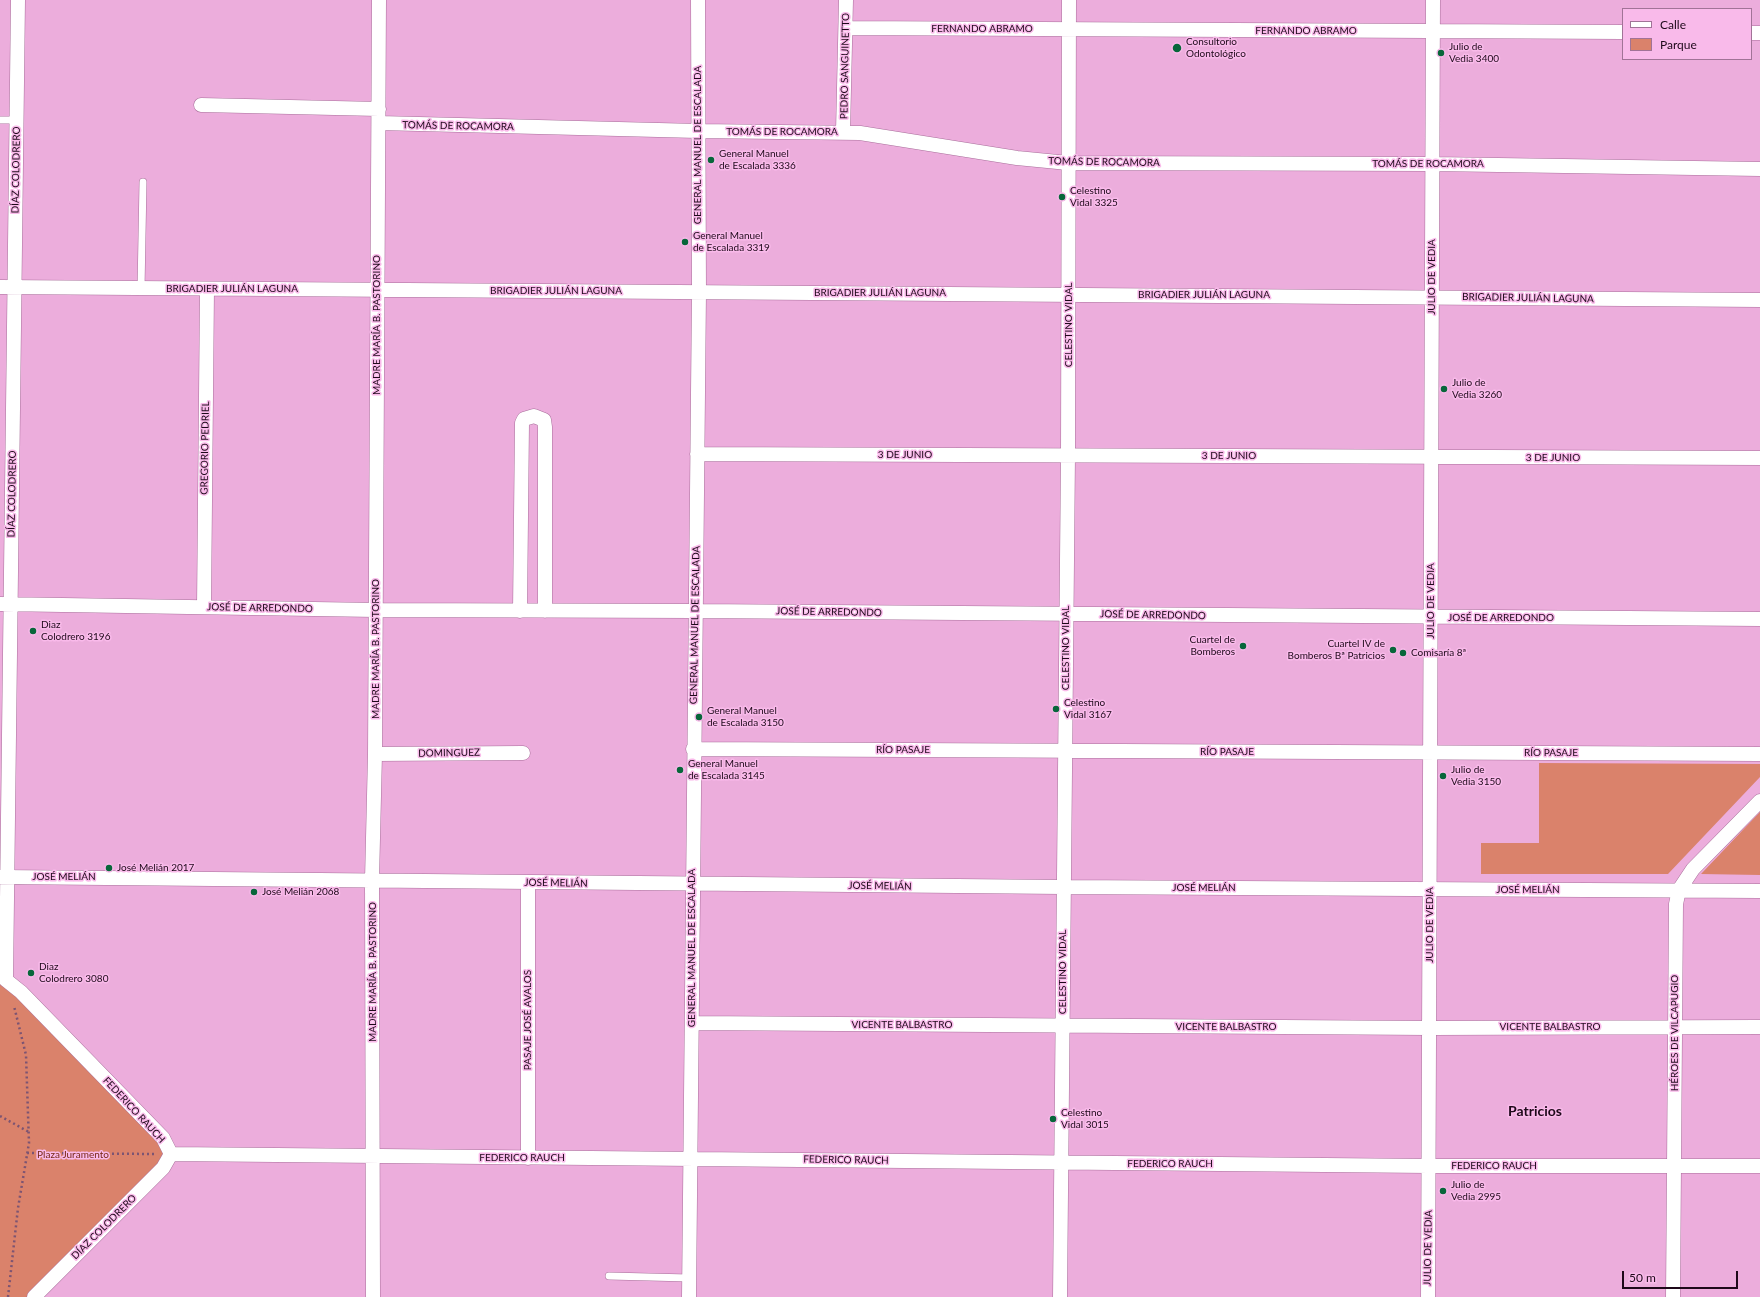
<!DOCTYPE html>
<meta charset="utf-8">
<style>
body{margin:0}
#map{position:relative;width:1760px;height:1297px;overflow:hidden;background:#ecaddc;font-family:Lato,sans-serif}
canvas{display:block}
.legend{position:absolute;left:1622px;top:8px;width:130px;height:52px;box-sizing:border-box;background:#f9baea;border:1px solid #a17397;margin:0;padding:5px 7px;list-style:none;font-size:12px;color:#1e091a}
.legend li{display:flex;align-items:center;gap:8px;height:20px}
.legend b{width:20px;border:1px solid #a17397}
.scale{position:absolute;left:1622px;top:1271px;width:116px;height:18px;box-sizing:border-box;border:2px solid #1e091a;border-top:0;padding-left:5px;font-size:12px;line-height:14px;white-space:nowrap;color:#1e091a;-webkit-text-stroke:3px #f9baea;paint-order:stroke}
</style>
<div id="map">
<canvas width="1760" height="1297"></canvas>
<ul class="legend">
<li><b style="height:5px;background:#fff"></b>Calle</li>
<li><b style="height:11px;background:#da826b"></b>Parque</li>
</ul>
<div class="scale">50 m</div>
</div>
<script>
const ctx = document.querySelector('canvas').getContext('2d');
ctx.lineJoin = 'round';
function fillPath(path, color) { ctx.fillStyle = color; ctx.fill(path, 'evenodd'); }
const toPath = rows => new Path2D(rows.map(r => 'M' + r).join(''));
function strokePath(path, color, width, dash) { ctx.strokeStyle = color; ctx.lineWidth = width; ctx.lineCap = dash ? 'butt' : 'round'; ctx.setLineDash(dash || []); ctx.stroke(path); }
function drawText(font, color, halo, rows, align = 'center') {
  ctx.font = font + ' Lato,sans-serif'; ctx.lineWidth = 3; ctx.setLineDash([]); ctx.textBaseline = 'middle'; ctx.strokeStyle = halo; ctx.fillStyle = color; for (const [text, x, y, turn = 0] of rows) {
    ctx.save(); ctx.translate(x, y); ctx.rotate((+turn || 0) * Math.PI / 180); ctx.textAlign = isNaN(turn) ? turn : align; if (halo) ctx.strokeText(text, 0, 0); ctx.fillText(text, 0, 0); ctx.restore();
  }
}
const green = toPath([
 [1539,763,1760,764,1760,777,1668,874,1481,874,1481,843,1539,843],
 [1760,812,1760,875,1701,874],
 [6,980,171,1154,34,1297,0,1297,0,984]
]);
const path = toPath([
 [0,1116,29,1132],
 [27,1153,155,1154],
 [8,1297,18,1208,29,1143,26,1055,14,1006]
]);
const lane = toPath([
 [0,120,17,120],
 [141,289,143,182],
 [609,1276,689,1278]
]);
const street = toPath([
 [846,28,1623,32],
 [1751,33,1760,33],
 [201,105,379,109],
 [379,123,698,131,860,133,1017,158,1068,163,1433,164,1760,169],
 [843,132,846,0],
 [0,287,1760,300],
 [697,454,1760,458],
 [0,604,376,610,695,611,1760,619],
 [204,607,207,290],
 [520,611,522,423,524,419,534,416,544,420,545,427,545,611],
 [693,749,1760,754],
 [375,754,523,753],
 [0,877,1063,887,1760,891],
 [6,980,18,0],
 [6,980,21,992,163,1138,171,1154],
 [692,1023,1429,1028,1760,1027],
 [171,1154,1429,1166,1760,1166],
 [528,1158,528,883],
 [34,1297,163,1168,171,1154],
 [373,1297,372,880,375,754,379,0],
 [689,1297,699,292,698,0],
 [1060,1297,1068,455,1069,0],
 [1428,1297,1433,0],
 [1673,1297,1676,904,1679,890,1693,869,1760,801]
]);
const markers = [
 [1177,48,5,"#07663a"],
 [1441,53,4,"#07663a"],
 [711,160,4,"#07663a"],
 [1062,197,4,"#07663a"],
 [685,242,4,"#07663a"],
 [1444,389,4,"#07663a"],
 [33,631,4,"#07663a"],
 [1243,646,4,"#07663a"],
 [1393,650,4,"#07663a"],
 [1403,653,4,"#07663a"],
 [1056,709,4,"#07663a"],
 [699,717,4,"#07663a"],
 [680,770,4,"#07663a"],
 [1443,776,4,"#07663a"],
 [109,868,4,"#07663a"],
 [254,892,4,"#07663a"],
 [31,973,4,"#07663a"],
 [1053,1119,4,"#07663a"],
 [1443,1191,4,"#07663a"]
];
const streetNames = [
 ["FERNANDO ABRAMO",982,29],
 ["FERNANDO ABRAMO",1306,31],
 ["PEDRO SANGUINETTO",845,66,-89],
 ["TOMÁS DE ROCAMORA",458,126,1],
 ["TOMÁS DE ROCAMORA",782,132],
 ["GENERAL MANUEL DE ESCALADA",698,145,-90],
 ["TOMÁS DE ROCAMORA",1104,162,1],
 ["TOMÁS DE ROCAMORA",1428,164],
 ["DÍAZ COLODRERO",16,170,-89],
 ["JULIO DE VEDIA",1432,277,-90],
 ["BRIGADIER JULIÁN LAGUNA",232,289],
 ["BRIGADIER JULIÁN LAGUNA",556,291],
 ["BRIGADIER JULIÁN LAGUNA",880,293],
 ["BRIGADIER JULIÁN LAGUNA",1204,295],
 ["BRIGADIER JULIÁN LAGUNA",1528,298,1],
 ["MADRE MARÍA B. PASTORINO",377,325,-90],
 ["CELESTINO VIDAL",1069,325,-90],
 ["GREGORIO PEDRIEL",205,448,-89],
 ["3 DE JUNIO",905,455],
 ["3 DE JUNIO",1229,456],
 ["3 DE JUNIO",1553,458],
 ["DÍAZ COLODRERO",12,494,-89],
 ["JULIO DE VEDIA",1431,601,-90],
 ["JOSÉ DE ARREDONDO",260,608,1],
 ["JOSÉ DE ARREDONDO",829,612,1],
 ["JOSÉ DE ARREDONDO",1153,615,1],
 ["JOSÉ DE ARREDONDO",1501,618],
 ["GENERAL MANUEL DE ESCALADA",695,625,-89],
 ["CELESTINO VIDAL",1066,648,-90],
 ["MADRE MARÍA B. PASTORINO",376,649,-90],
 ["RÍO PASAJE",903,750],
 ["RÍO PASAJE",1227,752],
 ["DOMINGUEZ",449,753,-1],
 ["RÍO PASAJE",1551,753],
 ["JOSÉ MELIÁN",64,877],
 ["JOSÉ MELIÁN",556,883,1],
 ["JOSÉ MELIÁN",880,886,1],
 ["JOSÉ MELIÁN",1204,888],
 ["JOSÉ MELIÁN",1528,890],
 ["JULIO DE VEDIA",1430,925,-90],
 ["GENERAL MANUEL DE ESCALADA",692,948,-90],
 ["MADRE MARÍA B. PASTORINO",373,972,-90],
 ["CELESTINO VIDAL",1063,972,-90],
 ["PASAJE JOSÉ AVALOS",528,1020,-90],
 ["VICENTE BALBASTRO",902,1025],
 ["VICENTE BALBASTRO",1226,1027],
 ["VICENTE BALBASTRO",1550,1027],
 ["HÉROES DE VILCAPUGIO",1675,1033,-90],
 ["FEDERICO RAUCH",134,1110,47],
 ["FEDERICO RAUCH",522,1158],
 ["FEDERICO RAUCH",846,1160,1],
 ["FEDERICO RAUCH",1170,1164],
 ["FEDERICO RAUCH",1494,1166],
 ["DÍAZ COLODRERO",104,1227,-45],
 ["JULIO DE VEDIA",1428,1248,-89]
];
const poiNames = [
 ["Consultorio",1186,42],
 ["Odontológico",1186,54],
 ["Julio de",1449,47],
 ["Vedia 3400",1449,59],
 ["General Manuel",719,154],
 ["de Escalada 3336",719,166],
 ["Celestino",1070,191],
 ["Vidal 3325",1070,203],
 ["General Manuel",693,236],
 ["de Escalada 3319",693,248],
 ["Julio de",1452,383],
 ["Vedia 3260",1452,395],
 ["Diaz",41,625],
 ["Colodrero 3196",41,637],
 ["Cuartel de",1235,640,"right"],
 ["Bomberos",1235,652,"right"],
 ["Cuartel IV de",1385,644,"right"],
 ["Bomberos Bª Patricios",1385,656,"right"],
 ["Comisaría 8ª",1411,653],
 ["Celestino",1064,703],
 ["Vidal 3167",1064,715],
 ["General Manuel",707,711],
 ["de Escalada 3150",707,723],
 ["General Manuel",688,764],
 ["de Escalada 3145",688,776],
 ["Julio de",1451,770],
 ["Vedia 3150",1451,782],
 ["José Melián 2017",117,868],
 ["José Melián 2068",262,892],
 ["Diaz",39,967],
 ["Colodrero 3080",39,979],
 ["Celestino",1061,1113],
 ["Vidal 3015",1061,1125],
 ["Julio de",1451,1185],
 ["Vedia 2995",1451,1197]
];
const parkNames = [
 ["Plaza Juramento",73,1155]
];
const districtNames = [
 ["Patricios",1535,1111]
];
fillPath(green, '#da826b');
strokePath(lane, '#a86e9a', 8);
strokePath(street, '#a86e9a', 15);
strokePath(path, '#7c5472', 2.5, [2, 3]);
strokePath(lane, '#fff', 7);
strokePath(street, '#fff', 14);
for (const [x, y, r, color] of markers) { const dot = new Path2D(); dot.arc(x, y, r, 0, 2 * Math.PI); ctx.fillStyle = color; ctx.fill(dot); strokePath(dot, '#f9baea', 1.5); }
drawText('10px', '#1e091a', '#f9baea', streetNames);
drawText('10px', '#1e091a', '#f9baea', poiNames, 'left');
drawText('10px', '#772814', '#f9baea', parkNames);
drawText('bold 14px', '#1e091a', '#f9baea', districtNames);
</script>
